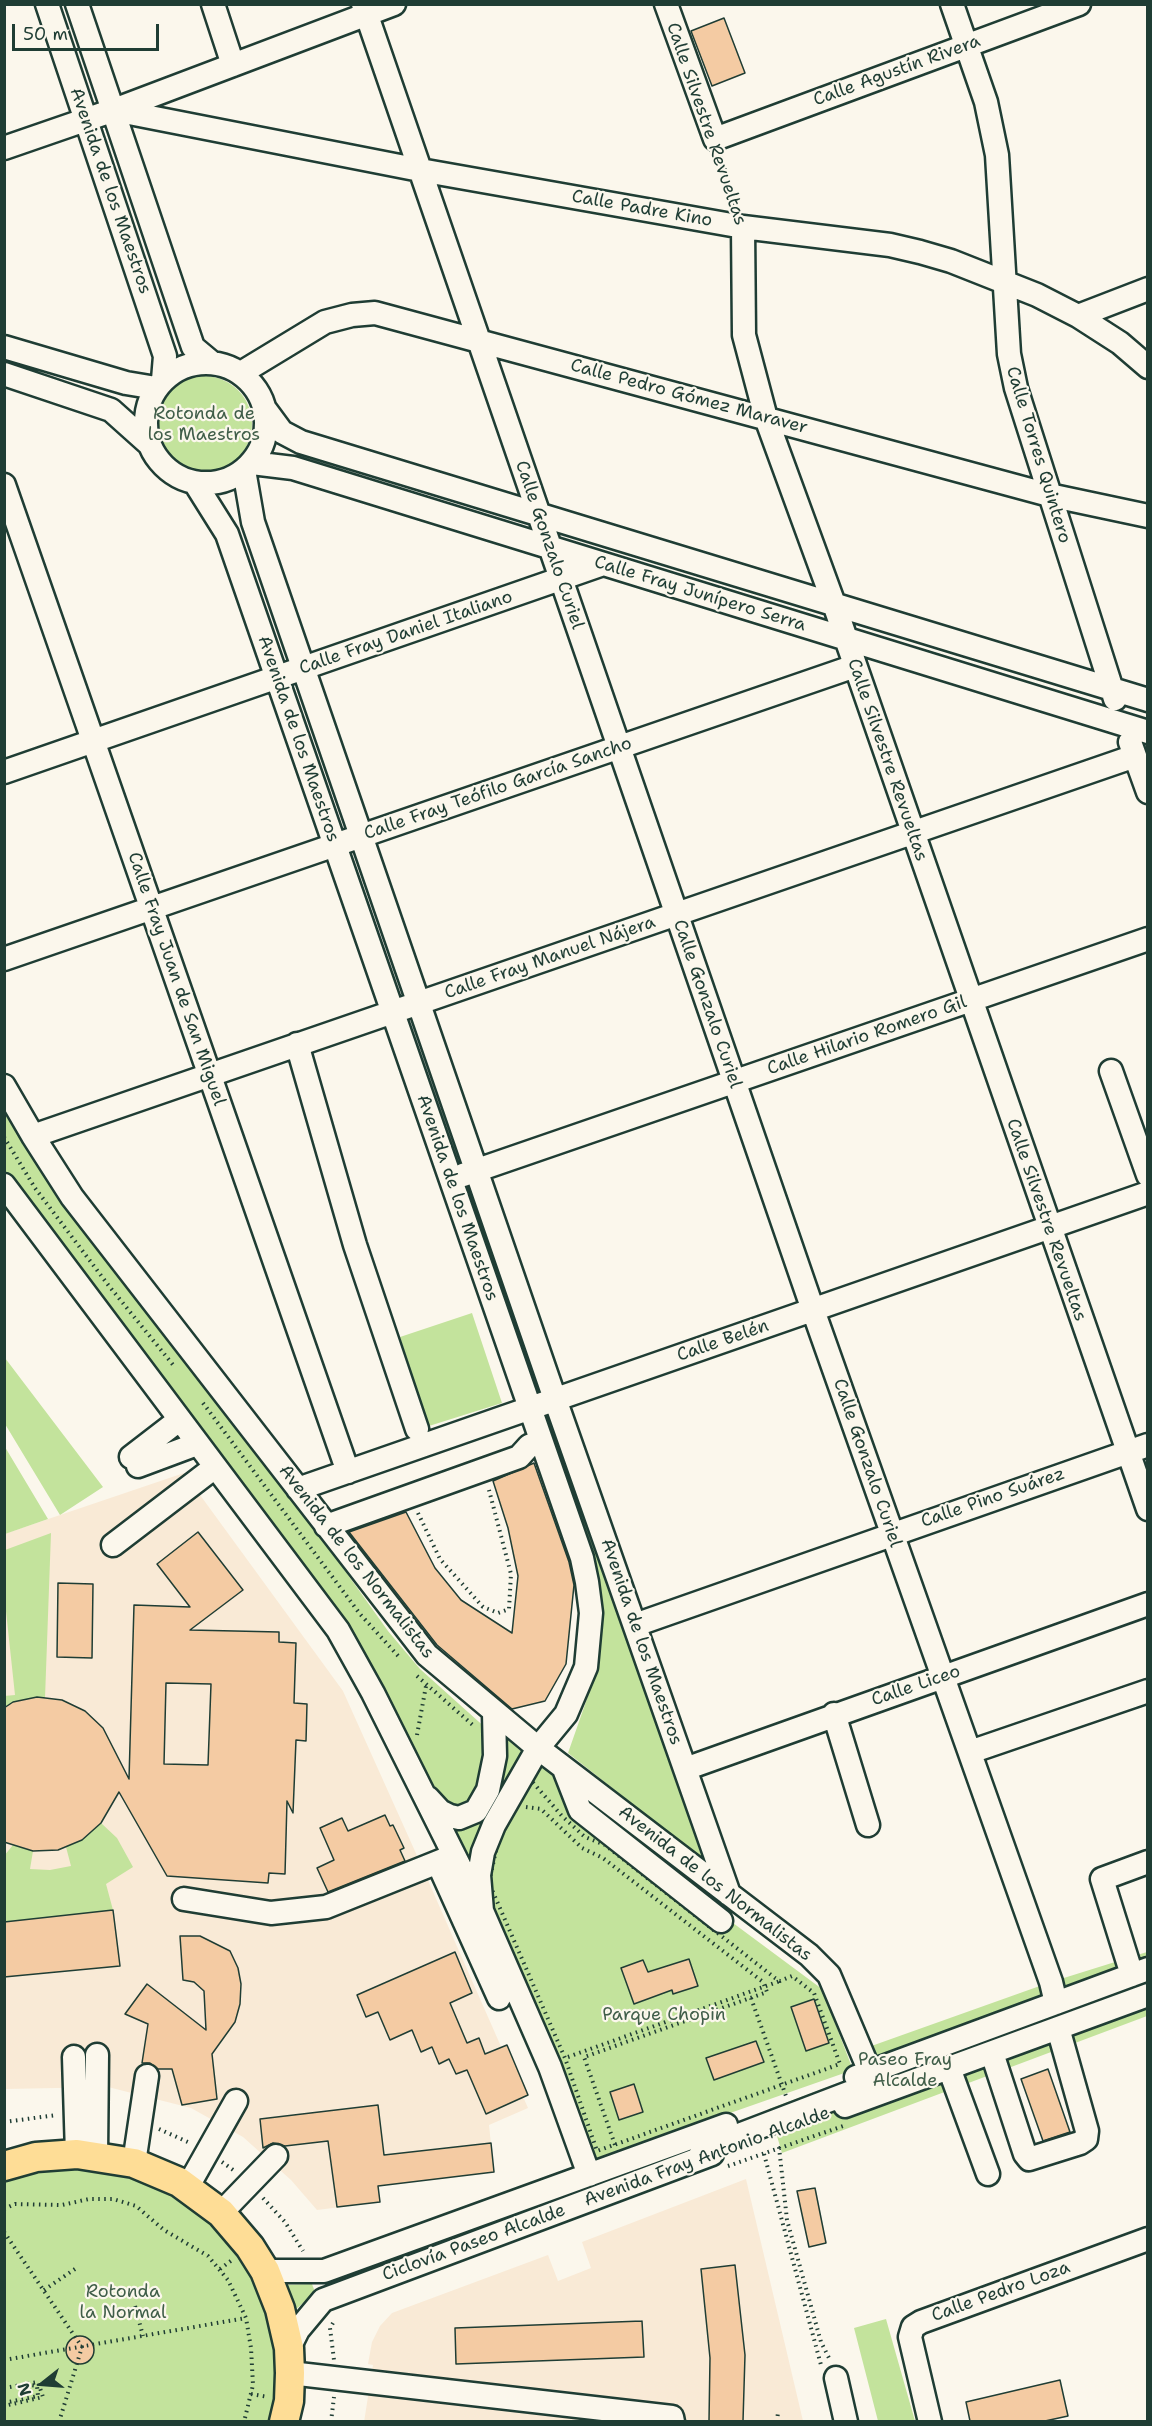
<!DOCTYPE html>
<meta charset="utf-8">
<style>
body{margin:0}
#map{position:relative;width:1152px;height:2426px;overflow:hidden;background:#fbf7ec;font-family:"Shantell Sans",sans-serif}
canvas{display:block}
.frame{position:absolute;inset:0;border:6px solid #1f3d34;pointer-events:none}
.north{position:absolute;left:12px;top:2354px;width:60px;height:60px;-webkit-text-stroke:4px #fbf7ec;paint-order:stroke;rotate:253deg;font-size:16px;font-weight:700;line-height:24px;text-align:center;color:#1f3d34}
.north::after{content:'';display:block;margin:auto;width:21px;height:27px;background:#1f3d34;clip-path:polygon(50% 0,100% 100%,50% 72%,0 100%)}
.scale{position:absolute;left:12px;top:24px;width:147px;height:27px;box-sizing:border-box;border:3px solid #1f3d34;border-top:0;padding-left:8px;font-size:18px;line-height:21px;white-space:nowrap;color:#1f3d34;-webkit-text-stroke:4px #fbf7ec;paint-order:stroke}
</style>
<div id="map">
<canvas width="1152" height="2426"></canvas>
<div class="frame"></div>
<div class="north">N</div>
<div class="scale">50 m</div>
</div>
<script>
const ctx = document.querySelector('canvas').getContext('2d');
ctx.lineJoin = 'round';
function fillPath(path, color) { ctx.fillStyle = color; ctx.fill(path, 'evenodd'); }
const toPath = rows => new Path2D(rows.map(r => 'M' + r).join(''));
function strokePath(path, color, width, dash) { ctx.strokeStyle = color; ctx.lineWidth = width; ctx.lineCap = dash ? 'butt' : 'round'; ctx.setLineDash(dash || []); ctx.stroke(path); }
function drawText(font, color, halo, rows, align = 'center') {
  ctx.font = font + ' "Shantell Sans",sans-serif'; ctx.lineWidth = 4.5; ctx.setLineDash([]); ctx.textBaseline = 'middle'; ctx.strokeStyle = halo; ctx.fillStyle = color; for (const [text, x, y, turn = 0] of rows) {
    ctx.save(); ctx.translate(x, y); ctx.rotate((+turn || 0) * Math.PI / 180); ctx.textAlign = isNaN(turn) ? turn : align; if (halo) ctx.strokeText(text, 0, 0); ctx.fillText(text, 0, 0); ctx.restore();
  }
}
const built = toPath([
 [184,1473,343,1691,423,1869,528,2108,489,2125,494,2172,378,2186,380,2202,317,2210,291,2180,243,2137,191,2108,108,2087,5,2089,4,1534],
 [746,2179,803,2421,364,2422,373,2365,368,2364,372,2342,380,2326,392,2313,548,2255,558,2281,591,2268,582,2242]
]);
const green = toPath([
 '156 424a48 48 0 1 1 96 0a48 48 0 1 1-96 0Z',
 [4,1113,65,1207,318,1533,388,1631,420,1669,488,1730,488,1763,476,1800,460,1812,438,1800,349,1626,31,1210,5,1171],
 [472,1313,502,1403,429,1426,400,1337],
 [5,1358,103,1487,60,1515,5,1424],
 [553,1417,703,1860,568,1753,588,1696,598,1647,544,1419],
 [5,1447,48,1519,5,1534,4,1534],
 [51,1533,45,1698,5,1708,4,1696,15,1695,5,1602,5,1550],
 [502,1734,524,1754,501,1796,493,1792],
 [536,1761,733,1923,822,1989,853,2070,593,2161,559,2063,491,1901,487,1862],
 [490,1800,498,1804,474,1866,466,1867,446,1824],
 [101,1823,117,1838,133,1867,106,1884,113,1910,5,1922,4,1856,13,1845,33,1851,30,1869,50,1870,71,1866,66,1847,82,1840],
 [1147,1952,1147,2016,782,2153,769,2109,871,2071,863,2049,1051,1982],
 [82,2166,128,2174,171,2192,209,2219,240,2255,259,2292,271,2326,276,2359,275,2406,271,2421,5,2422,5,2178,35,2169],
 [312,2284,315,2292,291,2314,280,2285],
 [886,2319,915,2421,878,2421,854,2328]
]);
const building = toPath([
 [724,18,745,73,712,86,691,31,724,18],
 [534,1463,569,1562,574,1585,566,1664,545,1701,512,1709,437,1645,349,1532,406,1512,435,1568,461,1600,512,1633,518,1576,508,1528,493,1481,534,1463],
 [198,1532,243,1590,190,1630,279,1632,279,1642,296,1643,294,1703,307,1704,306,1741,296,1740,293,1813,287,1801,285,1874,269,1873,268,1883,167,1876,119,1792,101,1823,82,1840,58,1850,33,1851,4,1842,4,1708,13,1702,37,1697,62,1700,85,1711,103,1728,129,1779,134,1605,190,1607,157,1564,198,1532],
 [166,1683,211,1684,208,1765,164,1764,166,1683],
 [58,1583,93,1584,92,1658,57,1657,58,1583],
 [385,1815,390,1826,393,1825,404,1848,400,1850,405,1861,328,1892,317,1868,334,1860,320,1828,342,1818,348,1831,385,1815],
 [113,1910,120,1966,4,1977,4,1922,113,1910],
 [180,1936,200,1936,230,1951,238,1968,241,1984,240,2004,235,2022,212,2054,217,2099,182,2105,172,2069,158,2069,150,2063,142,2063,148,2024,125,2014,147,1984,206,2030,204,1991,194,1982,183,1980,180,1936],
 [455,1952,472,1993,450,2003,467,2043,479,2038,485,2054,507,2045,528,2095,486,2114,467,2070,456,2074,449,2059,439,2064,432,2047,421,2052,412,2030,390,2040,378,2012,366,2017,357,1995,455,1952],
 [689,1959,698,1986,673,1994,672,1990,634,2004,621,1968,643,1960,648,1972,689,1959],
 [814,1999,829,2043,806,2051,791,2007,814,1999],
 [756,2041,764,2062,714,2080,706,2058,756,2041],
 [1048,2069,1070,2132,1043,2141,1021,2079,1048,2069],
 [634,2084,643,2112,619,2120,610,2092,634,2084],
 [378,2105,384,2155,491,2143,494,2172,378,2186,380,2202,337,2207,328,2141,285,2146,273,2143,263,2148,260,2119,378,2105],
 [815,2188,826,2243,809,2247,797,2191,815,2188],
 [735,2265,745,2355,743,2421,709,2421,710,2358,701,2269,735,2265],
 [642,2321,644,2357,456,2364,455,2328,642,2321],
 '66 2350a14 14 0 1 1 28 0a14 14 0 1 1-28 0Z',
 [1060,2380,1068,2416,1045,2421,970,2421,966,2402,1060,2380]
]);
const path = toPath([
 [721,157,736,207],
 [4,1137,35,1188,109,1286,174,1366],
 [203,1403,360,1614,400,1658],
 [418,1513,440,1559,483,1607,498,1613,509,1609,511,1574,489,1490],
 [417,1676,475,1727],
 [417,1735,426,1686],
 [529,1778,562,1816,585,1837,605,1845,775,1978,780,1981,792,1976,814,1993,840,2064,597,2151,565,2058,489,1883,499,1836,529,1778],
 [526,1807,541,1809,582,1848,603,1858,763,1982,767,1992,584,2057,615,2145],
 [751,1998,786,2096],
 [568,2057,780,1981],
 [4,2122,57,2115],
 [159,2129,190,2143],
 [779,2147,787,2220,821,2342,830,2360],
 [764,2154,821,2365],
 [222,2162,236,2172],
 [728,2166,843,2126],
 [263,2198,285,2222,303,2251],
 [4,2209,15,2204,62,2205,89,2199,113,2199,136,2206,164,2230,208,2256,228,2280,246,2318,251,2348,253,2385,244,2422],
 [4,2232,82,2347,59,2422],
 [220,2269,232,2260],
 [44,2290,75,2269],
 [135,2306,143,2336],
 [333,2323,330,2328,334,2360],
 [4,2360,246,2318],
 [4,2388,38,2382,43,2397,4,2406],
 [251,2394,268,2397],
 [4,2403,38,2396,37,2386,30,2385],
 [28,2422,29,2419],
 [331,2422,334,2397],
 [777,2422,778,2412]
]);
const minor = toPath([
 [47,4,165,356,163,380],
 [77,4,193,347,211,362],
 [213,4,233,65],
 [363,4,813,1310,1051,1982,1056,2003],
 [666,4,715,139,1079,4],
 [952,4,986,102,997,155,1009,354,1016,388,1115,699],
 [114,110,420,170,743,227,890,245,920,252,951,261,1037,295,1078,316,1120,343,1148,367],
 [4,148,114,110,394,4],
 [743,227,744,335,766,418,834,604,1148,1509],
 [1078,316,1148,289],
 [4,347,126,383,156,388],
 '146 423a60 60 0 1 1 120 0a60 60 0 1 1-120 0Z',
 [241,373,325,322,352,315,375,313,1049,495,1148,516],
 [4,374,111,410,149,444],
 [265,409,282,432,301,442,1148,700],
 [252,463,293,468,1148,732],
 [244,470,253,522,555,1399,729,1894],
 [195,483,227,534,582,1558,587,1582,591,1613,586,1667,566,1714,538,1748,494,1825,483,1852,479,1875,482,1911],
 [4,485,348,1472],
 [1130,742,1148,792],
 [4,772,603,564],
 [4,959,855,666],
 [297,1044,355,1245,417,1429],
 [1111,1071,1148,1175],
 [4,1086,33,1136,72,1197,427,1655,538,1748,809,1955,829,1975,870,2072,859,2089,710,2146,698,2158],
 [33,1136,1135,756],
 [463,1175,1148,939],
 [4,1185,338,1630,373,1693,482,1911,550,2067,589,2175],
 [131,1457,179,1420],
 [138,1466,197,1444],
 [298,1489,1148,1193],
 [326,1526,519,1457,529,1446,541,1441],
 [113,1545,215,1467],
 [635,1625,1148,1445],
 [834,1714,868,1825],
 [970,1752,1148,1691],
 [564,1769,580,1810,721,1921],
 [685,1769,1148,1604],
 [428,1798,440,1811,450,1816,459,1818,476,1811,488,1790,495,1756,494,1713],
 [438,1863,499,1998],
 [184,1899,271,1913,326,1907,453,1856],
 [1132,1975,1102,1879,1148,1862],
 [992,2053,1025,2154,1029,2159,1080,2143,1086,2139,1087,2131,1058,2028],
 [74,2057,77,2154],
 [949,2068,988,2174],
 [856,2077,1148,1969],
 [845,2106,1148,1995],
 [96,2155,97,2055],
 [134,2163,147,2076],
 [187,2188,236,2101],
 [221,2213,276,2156],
 [265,2271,324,2271,726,2125],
 [289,2348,298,2330,323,2300,712,2154],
 [290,2373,672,2417,673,2422],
 [836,2378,846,2422],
 [930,2422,910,2337,913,2327,921,2322,1148,2239]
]);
const major = toPath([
 [4,2166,36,2157,77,2154,134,2163,179,2182,221,2213,250,2247,265,2271,280,2309,289,2348,290,2373,289,2401,284,2422]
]);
const streetNames = [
 ["Calle Agustín Rivera",897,71,-20],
 ["Calle Silvestre Revueltas",706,124,71],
 ["Avenida de los Maestros",110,191,71],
 ["Calle Padre Kino",642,209,10],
 ["Calle Pedro Gómez Maraver",689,397,15],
 ["Calle Torres Quintero",1038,455,73],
 ["Calle Gonzalo Curiel",549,545,71],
 ["Calle Fray Junípero Serra",700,594,17],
 ["Calle Fray Daniel Italiano",406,633,-19],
 ["Avenida de los Maestros",298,739,71],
 ["Calle Silvestre Revueltas",887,760,71],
 ["Calle Fray Teófilo García Sancho",498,789,-19],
 ["Calle Fray Manuel Nájera",550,958,-19],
 ["Calle Fray Juan de San Miguel",176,979,71],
 ["Calle Gonzalo Curiel",707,1004,71],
 ["Calle Hilario Romero Gil",867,1036,-19],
 ["Avenida de los Maestros",457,1198,71],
 ["Calle Silvestre Revueltas",1046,1220,71],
 ["Calle Belén",723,1341,-19],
 ["Calle Gonzalo Curiel",867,1463,71],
 ["Calle Pino Suárez",993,1498,-19],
 ["Avenida de los Normalistas",356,1562,52],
 ["Avenida de los Maestros",641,1642,71],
 ["Calle Liceo",916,1686,-19],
 ["Avenida de los Normalistas",715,1884,38],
 ["Avenida Fray Antonio Alcalde",707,2157,-20],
 ["Ciclovía Paseo Alcalde",474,2243,-20],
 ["Calle Pedro Loza",1001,2292,-20]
];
const parkNames = [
 ["Rotonda de",204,414],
 ["los Maestros",204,435],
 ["Parque Chopin",664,2015],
 ["Paseo Fray",905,2060],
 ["Alcalde",905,2081],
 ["Rotonda",123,2292],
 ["la Normal",123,2313]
];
fillPath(built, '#f9ead6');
fillPath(green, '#c3e39c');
fillPath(building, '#f4cba3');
strokePath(building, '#1f3d34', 1.5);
strokePath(minor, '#1f3d34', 27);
strokePath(major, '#1f3d34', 33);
strokePath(path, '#1f3d34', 4, [1.5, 4.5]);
strokePath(minor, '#fbf7ec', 22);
strokePath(major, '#fedd96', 28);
drawText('18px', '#1f3d34', '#fbf7ec', streetNames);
drawText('18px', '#405e49', '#fbf7ec', parkNames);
</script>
